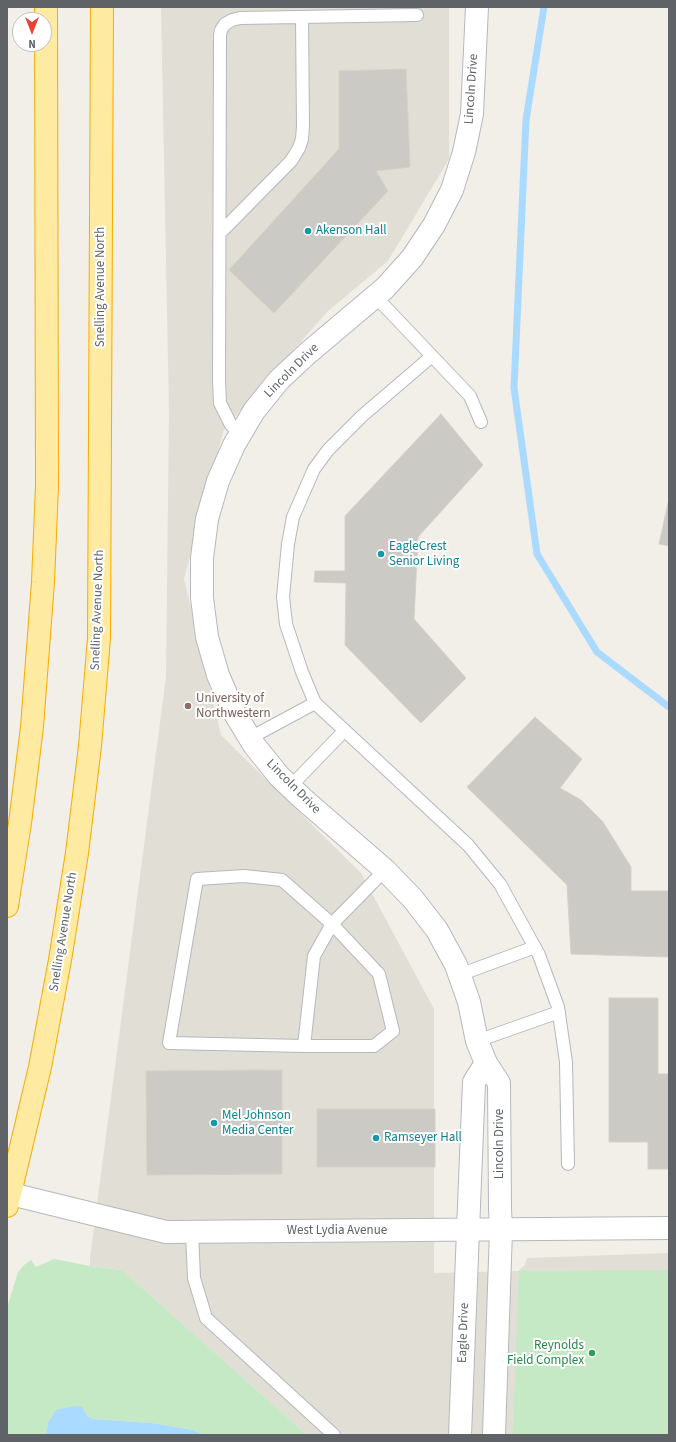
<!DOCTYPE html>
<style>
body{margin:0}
#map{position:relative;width:676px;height:1442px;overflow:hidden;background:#f1efe8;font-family:"Source Sans 3",sans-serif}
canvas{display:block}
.frame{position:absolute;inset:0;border:8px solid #5f6368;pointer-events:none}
.north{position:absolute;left:12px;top:12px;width:40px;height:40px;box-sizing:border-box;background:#fff;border:1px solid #bfc1c3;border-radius:50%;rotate:180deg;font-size:11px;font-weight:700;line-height:16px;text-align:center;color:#5f6368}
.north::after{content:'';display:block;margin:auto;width:14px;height:18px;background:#ea4335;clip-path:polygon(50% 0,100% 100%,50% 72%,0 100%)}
</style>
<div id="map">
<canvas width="676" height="1442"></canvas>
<div class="frame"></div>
<div class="north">N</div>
</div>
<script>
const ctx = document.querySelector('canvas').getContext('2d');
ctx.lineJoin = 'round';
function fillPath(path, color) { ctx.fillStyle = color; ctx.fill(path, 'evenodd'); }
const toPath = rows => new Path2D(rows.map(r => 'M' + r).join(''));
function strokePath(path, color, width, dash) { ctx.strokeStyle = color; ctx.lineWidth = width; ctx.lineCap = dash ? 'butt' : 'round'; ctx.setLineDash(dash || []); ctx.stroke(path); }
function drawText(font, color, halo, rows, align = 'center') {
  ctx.font = font + ' "Source Sans 3",sans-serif'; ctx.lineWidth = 4; ctx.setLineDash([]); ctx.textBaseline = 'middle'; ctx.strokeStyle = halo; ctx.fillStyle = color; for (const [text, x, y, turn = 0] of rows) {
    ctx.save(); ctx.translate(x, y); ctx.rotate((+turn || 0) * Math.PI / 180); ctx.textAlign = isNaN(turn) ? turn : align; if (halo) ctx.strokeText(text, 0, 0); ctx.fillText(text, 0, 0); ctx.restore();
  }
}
const education = toPath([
 [161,7,449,7,449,159,388,261,328,311,224,429,184,579,221,735,361,873,434,1009,434,1273,518,1271,525,1265,527,1258,669,1253,669,1435,307,1435,122,1270,90,1266,90,1258,166,677,169,412]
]);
const green = toPath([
 [54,1259,90,1266,122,1270,307,1435,204,1435,193,1430,152,1423,93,1419,87,1416,82,1408,48,1423,46,1435,7,1435,7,1308,18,1272,24,1265,31,1260,36,1267],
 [669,1270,669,1435,513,1435,519,1271]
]);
const water = toPath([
 [75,1406,82,1407,87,1416,93,1419,152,1423,193,1430,204,1435,46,1435,48,1423,56,1410]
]);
const stream = toPath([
 [544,7,526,120,514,388,537,554,597,652,669,707]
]);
const building = toPath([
 [406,69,410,167,376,171,388,191,274,313,229,270,339,149,339,71,406,69],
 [441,414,483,465,418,537,414,619,466,678,421,723,345,645,346,583,314,582,315,571,345,571,345,516,441,414],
 [669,499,669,546,659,544,669,499],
 [535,717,582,759,560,788,581,800,603,822,631,867,631,891,669,891,669,957,571,954,567,885,467,787,535,717],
 [609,998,658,998,658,1074,669,1074,669,1169,648,1169,648,1142,609,1142,609,998],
 [282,1070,282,1174,147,1175,146,1071,282,1070],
 [317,1109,435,1109,435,1167,317,1167,317,1109]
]);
const service = toPath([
 [220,233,291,161,299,148,302,139,303,126,302,17],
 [375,296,432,356,362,416,328,450,314,469,293,517,288,544,283,597,286,624,302,672,315,703,468,845,500,884,539,955,558,1007,566,1062,568,1164],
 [432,356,470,396,481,422],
 [240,434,231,425,220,403,219,381,220,35,221,30,225,24,232,20,240,18,417,15],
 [250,738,315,703],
 [290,787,344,731],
 [459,975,535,947],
 [477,1041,559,1012],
 [304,1046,374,1046,393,1031,379,974,332,924,282,880,244,876,197,879,169,1043,304,1046,314,956,332,924,385,870],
 [192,1232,194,1278,206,1318,334,1435]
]);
const minor = toPath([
 [460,1435,468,1230],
 [494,1435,501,1230]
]);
const tertiary = toPath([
 [477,7,472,114,464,152,452,190,434,225,412,258,385,288,308,353,279,380,254,411,234,445,218,481,207,519,202,558,202,598,207,637,218,675,234,712,254,745,279,776,302,798,385,870,413,899,437,930,456,965,469,1002,477,1041,486,1063,499,1083,500,1208,501,1230],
 [7,1193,166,1232,669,1228],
 [468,1230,474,1082,486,1063]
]);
const trunk = toPath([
 [7,906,20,823,32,727,43,582,47,486,46,7],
 [7,1206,40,1067,60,960,77,853,90,746,99,638,102,7]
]);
const markers = [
 [308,231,4,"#0f9aa8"],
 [381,554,4,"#0f9aa8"],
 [188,706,4,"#8d6e63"],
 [214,1123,4,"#0f9aa8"],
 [376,1138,4,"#0f9aa8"],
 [592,1353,4,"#2e9e5b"]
];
const streetNames = [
 ["Lincoln Drive",472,89,-86],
 ["Snelling Avenue North",101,287,-90],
 ["Lincoln Drive",292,371,-45],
 ["Snelling Avenue North",98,610,-88],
 ["Lincoln Drive",293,787,45],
 ["Snelling Avenue North",64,932,-81],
 ["Lincoln Drive",500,1144,-90],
 ["West Lydia Avenue",337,1231],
 ["Eagle Drive",464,1333,-88]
];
const cultureNames = [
 ["Akenson Hall",316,231],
 ["EagleCrest",389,547],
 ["Senior Living",389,562],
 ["Mel Johnson",222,1116],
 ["Media Center",222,1131],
 ["Ramseyer Hall",384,1138]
];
const educationNames = [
 ["University of",196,699],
 ["Northwestern",196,714]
];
const leisureNames = [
 ["Reynolds",584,1346],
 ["Field Complex",584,1361]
];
fillPath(education, '#e1ded6');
fillPath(green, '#c5e8c5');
fillPath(water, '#aadaff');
strokePath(stream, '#aadaff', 7);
fillPath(building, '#cccac5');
strokePath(building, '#d6d1c6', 1);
strokePath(service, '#b5b8bc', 14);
strokePath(minor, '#b5b8bc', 24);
strokePath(tertiary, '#b5b8bc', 24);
strokePath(trunk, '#f9ab00', 24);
strokePath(service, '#fff', 12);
strokePath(minor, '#fff', 22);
strokePath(tertiary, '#fff', 22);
strokePath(trunk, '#feeaa1', 22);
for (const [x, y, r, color] of markers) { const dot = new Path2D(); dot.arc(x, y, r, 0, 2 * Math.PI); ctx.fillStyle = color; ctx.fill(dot); strokePath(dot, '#fff', 1.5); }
drawText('13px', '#5f6368', '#fff', streetNames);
drawText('13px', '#0d838f', '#fff', cultureNames, 'left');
drawText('13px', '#785e54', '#fff', educationNames, 'left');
drawText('13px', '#27864d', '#fff', leisureNames, 'right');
</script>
